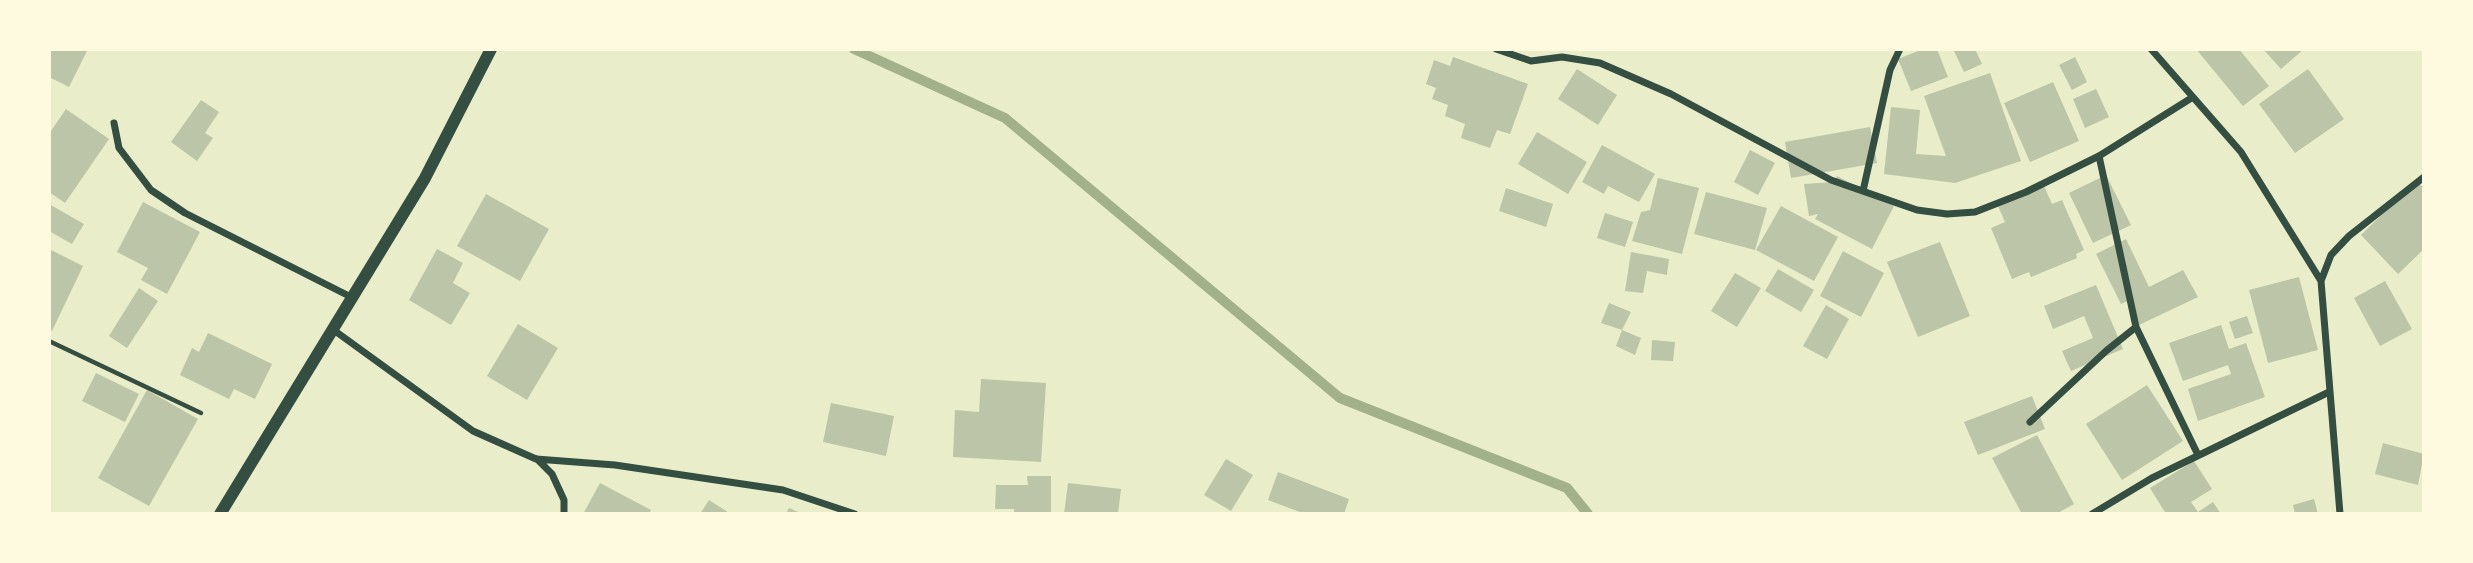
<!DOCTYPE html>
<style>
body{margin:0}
#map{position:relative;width:2473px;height:563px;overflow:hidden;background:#e9edc9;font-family:"Exo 2",sans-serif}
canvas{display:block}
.frame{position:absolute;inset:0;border:51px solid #fefae0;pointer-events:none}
</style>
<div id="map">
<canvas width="2473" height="563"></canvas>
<div class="frame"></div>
</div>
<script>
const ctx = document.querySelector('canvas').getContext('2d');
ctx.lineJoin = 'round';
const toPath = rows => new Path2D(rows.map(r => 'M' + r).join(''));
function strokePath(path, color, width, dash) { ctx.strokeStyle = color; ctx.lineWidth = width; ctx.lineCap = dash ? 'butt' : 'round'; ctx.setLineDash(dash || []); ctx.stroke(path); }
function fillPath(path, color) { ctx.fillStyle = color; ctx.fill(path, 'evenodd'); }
const stream = toPath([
 [854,49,1005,118,1340,398,1567,488,1588,514]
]);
const building = toPath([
 [49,49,88,49,69,87,49,77],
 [1923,49,1937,49,1948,77,1911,91,1898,59],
 [1953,49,1975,49,1982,64,1964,72],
 [2196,49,2239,49,2269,86,2243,106],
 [2263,49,2304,49,2281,69],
 [1453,57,1528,84,1510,134,1497,130,1490,148,1461,138,1465,124,1445,116,1448,105,1432,99,1436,88,1426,84,1434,60,1450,66],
 [2075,57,2087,82,2072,90,2059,65],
 [1577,69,1617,95,1598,125,1558,99],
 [2308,69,2344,119,2295,153,2259,104],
 [1990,73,2021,161,1955,183,1884,174,1891,107,1920,110,1916,154,1946,156,1924,96],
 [2053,82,2079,141,2030,162,2004,103],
 [2096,89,2109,117,2085,128,2073,99],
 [201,100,219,112,205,133,213,138,197,161,171,142],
 [66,109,109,139,65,203,49,192,49,134],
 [1870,127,1877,163,1791,178,1785,142],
 [1537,132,1587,162,1568,194,1518,164],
 [1602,145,1655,174,1639,202,1608,186,1604,194,1582,182],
 [1750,150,1775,163,1758,195,1734,182],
 [2106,175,2131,225,2093,243,2069,193],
 [1837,176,1894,206,1872,249,1815,219,1818,214,1809,216,1804,184,1834,182],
 [1658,178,1699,188,1682,254,1632,241,1641,212,1650,210],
 [2416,181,2424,188,2424,249,2398,274,2361,235],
 [2044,186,2052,204,2062,200,2084,250,2076,254,2077,258,2031,277,2029,272,2012,279,1991,228,2005,222,1998,206],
 [1506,188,1553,204,1546,227,1499,211],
 [1706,192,1767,208,1755,250,1694,234],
 [486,194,549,229,520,281,457,246],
 [143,202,200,232,167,294,141,280,148,268,117,252],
 [49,204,84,224,72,244,49,231],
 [1781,206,1838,237,1814,281,1756,250],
 [1605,213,1633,222,1625,247,1597,238],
 [2126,239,2149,287,2183,270,2198,297,2139,325,2128,301,2121,304,2096,254],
 [1940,242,1970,316,1918,337,1887,262],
 [49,249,83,266,52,331,49,330],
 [437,249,463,263,453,283,470,293,451,325,409,300],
 [1843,251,1884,273,1861,317,1820,296],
 [1631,252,1669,259,1667,275,1647,271,1643,293,1625,291],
 [1778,269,1814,290,1801,312,1765,291],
 [1735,273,1761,288,1737,327,1711,311],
 [2299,277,2318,350,2268,363,2249,290],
 [2385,281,2412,329,2380,346,2354,298],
 [2096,285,2123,349,2071,371,2062,351,2093,338,2084,316,2053,329,2044,306],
 [139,288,158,301,127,348,109,336],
 [1609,303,1631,312,1622,330,1641,338,1635,355,1616,346,1622,330,1601,323],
 [1826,305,1849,319,1827,359,1803,346],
 [2247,316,2253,333,2235,339,2229,322],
 [518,324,558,348,527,400,487,376],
 [2221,325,2229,349,2246,343,2265,397,2198,421,2188,389,2231,374,2228,365,2183,381,2169,343],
 [208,333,272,364,255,399,234,389,229,399,180,375,192,348,199,352],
 [1652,340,1675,342,1673,361,1651,360],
 [96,373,139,394,125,422,82,401],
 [981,379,1046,383,1041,462,953,457,955,410,979,412],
 [2147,385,2183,441,2122,480,2086,424],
 [147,390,198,419,149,506,98,478],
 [2032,396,2045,429,1978,455,1964,422],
 [831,403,894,416,886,456,823,442],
 [2037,435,2074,504,2056,514,2022,514,1992,458],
 [2383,443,2424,454,2418,485,2375,474],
 [1226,459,1253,475,1231,511,1204,495],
 [2194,461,2212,489,2191,502,2198,512,2213,502,2221,514,2166,514,2150,488],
 [1278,472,1349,499,1344,514,1305,514,1268,500],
 [1027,476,1051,476,1051,514,1014,514,1014,509,995,509,996,485,1028,485],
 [600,483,651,510,649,514,583,514],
 [1068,483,1121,489,1118,514,1064,514],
 [2314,499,2318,514,2295,514,2293,505],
 [709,500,731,514,700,514],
 [789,508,803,514,786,514]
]);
const path = toPath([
 [49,341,201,413]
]);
const minor = toPath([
 [1496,49,1531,61,1562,57,1600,63,1671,94,1831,180,1917,210,1947,214,1975,212,2026,192,2099,156,2193,97],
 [2151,49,2241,152,2321,281],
 [114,123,119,148,151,190,185,213,353,298],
 [2099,156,2136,327,2198,455],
 [1863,191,1890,70,1900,49],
 [335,331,473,431,536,459,615,465,783,490,855,514],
 [2030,422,2106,351,2136,327],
 [537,459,552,474,564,500,564,514],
 [2092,514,2152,478,2329,392],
 [2340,514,2321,281,2331,255,2349,236,2424,177]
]);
const tertiary = toPath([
 [220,514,425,178,491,49]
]);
strokePath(stream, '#a3b18a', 10);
fillPath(building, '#bcc5a7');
strokePath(path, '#344e41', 4.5);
strokePath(minor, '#344e41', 7);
strokePath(tertiary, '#344e41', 12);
</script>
